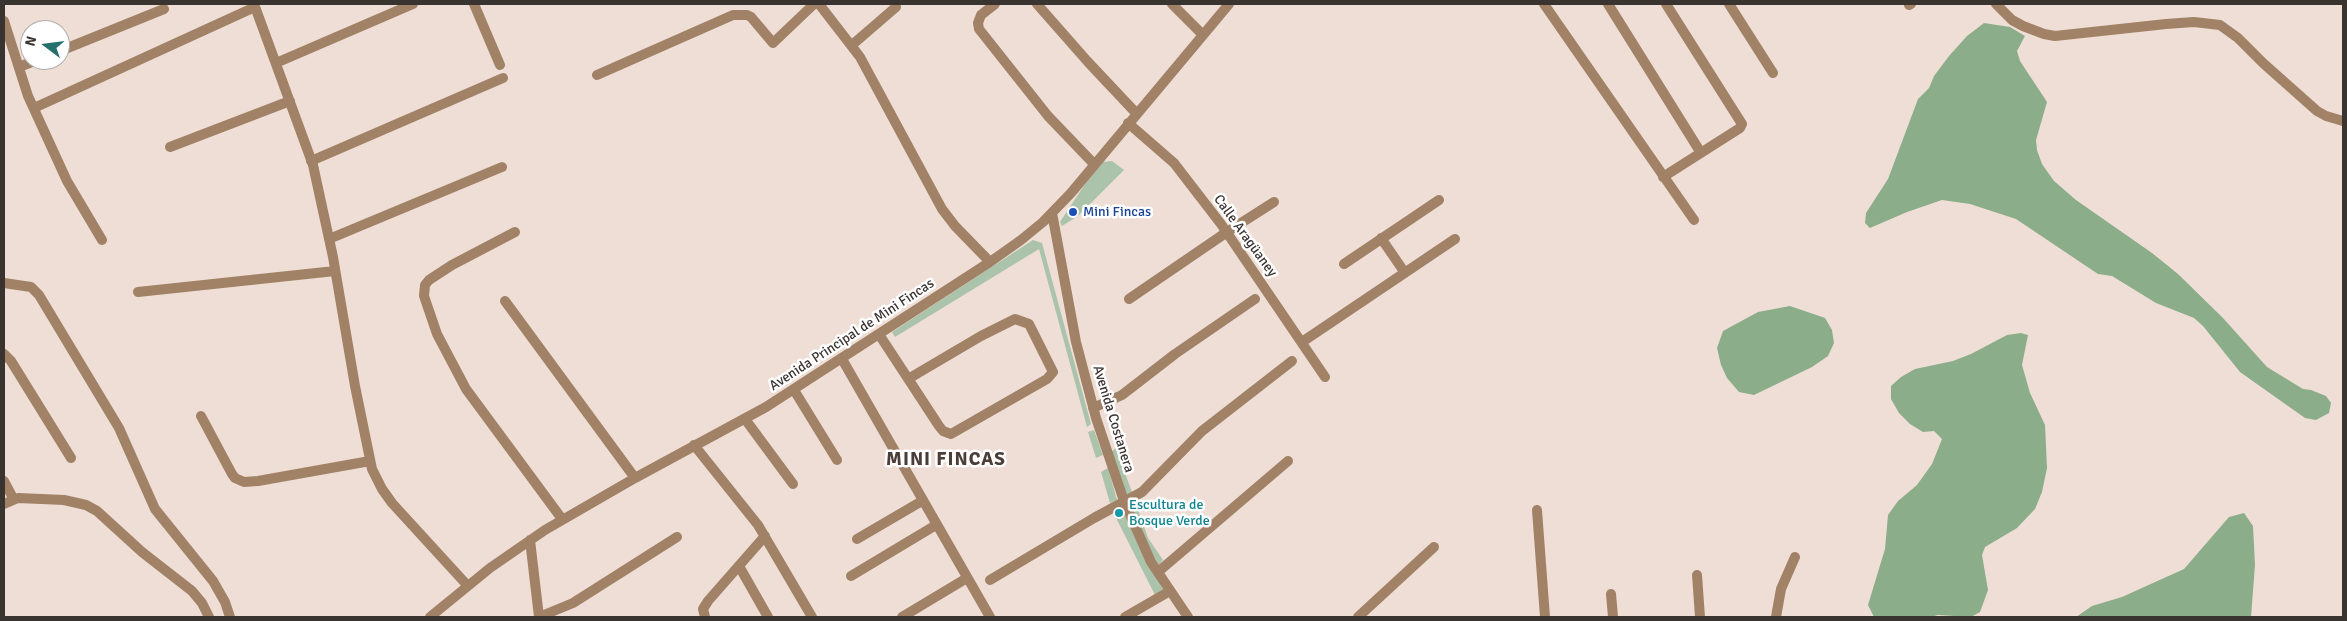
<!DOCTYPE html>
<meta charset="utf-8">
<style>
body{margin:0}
#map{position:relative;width:2347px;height:621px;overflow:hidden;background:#efded6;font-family:Signika,sans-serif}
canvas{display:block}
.frame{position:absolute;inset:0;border:5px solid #3a3431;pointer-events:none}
.north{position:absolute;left:20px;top:20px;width:50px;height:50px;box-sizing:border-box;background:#fff;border:1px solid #b0aead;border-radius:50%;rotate:285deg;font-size:14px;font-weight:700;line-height:20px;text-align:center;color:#3a3431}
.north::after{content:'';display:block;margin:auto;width:18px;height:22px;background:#27716c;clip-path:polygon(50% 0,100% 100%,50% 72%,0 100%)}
</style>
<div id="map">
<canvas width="2347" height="621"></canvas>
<div class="frame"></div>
<div class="north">N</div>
</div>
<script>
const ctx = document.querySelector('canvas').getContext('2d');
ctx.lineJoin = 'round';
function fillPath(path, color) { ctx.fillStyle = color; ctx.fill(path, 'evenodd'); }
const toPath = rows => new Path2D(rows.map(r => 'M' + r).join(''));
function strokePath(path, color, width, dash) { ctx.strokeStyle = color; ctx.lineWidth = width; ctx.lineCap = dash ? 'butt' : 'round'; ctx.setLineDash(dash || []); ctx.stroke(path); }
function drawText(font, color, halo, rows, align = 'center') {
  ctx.font = font + ' Signika,sans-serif'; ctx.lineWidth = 5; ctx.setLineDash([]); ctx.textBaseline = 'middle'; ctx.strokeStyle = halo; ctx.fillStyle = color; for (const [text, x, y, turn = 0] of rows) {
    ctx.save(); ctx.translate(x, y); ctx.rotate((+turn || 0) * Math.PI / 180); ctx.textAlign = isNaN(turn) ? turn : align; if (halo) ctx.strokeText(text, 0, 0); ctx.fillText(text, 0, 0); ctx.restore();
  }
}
const green = toPath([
 [1112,161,1124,170,1078,216,1062,226,1060,222,1085,184,1103,162],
 [1033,240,1042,243,1091,424,1087,427,1039,249,895,337,892,332],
 [1094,430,1103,455,1096,458,1088,432],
 [1116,448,1133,495,1127,498,1111,452],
 [1108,468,1117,500,1110,503,1101,472],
 [1135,501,1148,538,1163,560,1159,565,1144,542,1129,505],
 [1120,506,1164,591,1156,597,1112,510]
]);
const forest = toPath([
 [1984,23,2010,27,2025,36,2017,51,2020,61,2047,102,2036,140,2037,150,2042,164,2054,181,2076,200,2152,253,2178,274,2223,318,2267,367,2303,389,2311,390,2326,396,2331,403,2329,413,2316,420,2305,418,2240,372,2203,326,2194,318,2156,303,2112,276,2098,274,2016,219,1970,204,1942,200,1907,212,1870,228,1865,223,1866,213,1888,179,1918,99,1929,88,1934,76,1949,56,1967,36],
 [1790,306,1825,318,1832,330,1834,343,1828,356,1812,367,1754,395,1739,392,1727,378,1721,365,1717,348,1723,331,1758,312],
 [2021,333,2028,335,2022,365,2030,393,2045,425,2047,468,2042,492,2035,509,2017,528,1985,547,1982,555,1988,590,1980,612,1971,617,1938,615,1930,617,1874,617,1868,605,1885,549,1888,515,1898,501,1917,485,1932,464,1942,439,1934,431,1923,432,1910,424,1899,413,1891,399,1891,386,1901,377,1915,369,1953,361,1971,354,2007,335],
 [2244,513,2253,526,2255,565,2251,617,2076,617,2092,606,2122,597,2184,569,2229,517]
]);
const minor = toPath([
 [254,4,313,165,333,257,355,386,372,469,382,489,392,503,467,585],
 [474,4,500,65],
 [819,4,860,57,942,209,955,226,990,262],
 [995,4,981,15,978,23,979,29,1048,116,1094,164],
 [1037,4,1088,62,1136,113],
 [1172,4,1202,34],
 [1544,4,1694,220],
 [1608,4,1701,153],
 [1729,4,1773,73],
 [1996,4,2012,20,2023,26,2044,34,2055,36,2166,24,2194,22,2220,25,2238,38,2263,63,2317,111,2326,116,2343,121],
 [1909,5,1911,4],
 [4,21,28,96,67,181,102,240],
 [852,45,896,7],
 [60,51,164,9],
 [276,63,413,4],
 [19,67,37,60],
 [597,75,733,15,747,15,751,17,773,43,814,4],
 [34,108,255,7],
 [1128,123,1174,163,1221,224,1325,377],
 [170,147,290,101],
 [311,161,503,78],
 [1663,177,1740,128,1742,124,1666,4],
 [1052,213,1076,342,1096,418,1124,501,1151,562,1188,617],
 [515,232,452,265,429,280,425,285,424,296,437,334,466,389,562,519],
 [1381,238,1405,273],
 [329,239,502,167],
 [1344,264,1439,200],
 [4,283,31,287,39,295,119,428,155,509,213,581,225,602,230,617],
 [138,292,335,271],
 [1129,299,1227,232,1274,202],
 [505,301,635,478],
 [879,334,882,339,886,345,939,426,943,431,951,434,1047,379,1053,372,1029,324,1015,319,981,336,908,379],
 [1302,342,1455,239],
 [4,354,11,361,71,458],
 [842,359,990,617],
 [794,390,837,460],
 [1093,408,1122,395,1175,354,1255,299],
 [201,416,232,474,235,478,244,482,258,481,370,461],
 [745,419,793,484],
 [694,445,758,525,812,617],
 [4,481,13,498],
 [4,504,18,498,64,500,86,505,97,511,142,552,192,591,202,603,209,617],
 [1537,510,1545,617],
 [857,539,922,501],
 [530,540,539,617],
 [739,566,768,617],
 [1158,572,1288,461],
 [1697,575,1700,617],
 [851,576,936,525],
 [990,580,1094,518,1142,492,1202,431,1292,361],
 [1611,594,1613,617],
 [430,617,490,568,545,530,635,478,766,407,990,262,1021,240,1043,222,1071,193,1229,4],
 [539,617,573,603,677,537],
 [705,617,703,609,708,601,765,536],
 [902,617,967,578],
 [1125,617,1170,591],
 [1358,617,1434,547],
 [1776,617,1781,589,1795,557]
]);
const markers = [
 [1073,212,5,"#1a4fb4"],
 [1119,513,5,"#0f9aa8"]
];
const transitNames = [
 ["Mini Fincas",1083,212]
];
const streetNames = [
 ["Calle Aragüaney",1245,236,54],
 ["Avenida Principal de Mini Fincas",852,335,-33],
 ["Avenida Costanera",1113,419,73]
];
const cultureNames = [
 ["Escultura de",1129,505],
 ["Bosque Verde",1129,521]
];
const districtNames = [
 ["MINI FINCAS",946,460]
];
fillPath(green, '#abc3aa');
fillPath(forest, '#8bad89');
strokePath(minor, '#a18266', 10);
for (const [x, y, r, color] of markers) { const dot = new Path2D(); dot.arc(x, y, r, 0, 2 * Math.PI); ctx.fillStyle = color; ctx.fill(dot); strokePath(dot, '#fff', 2); }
drawText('14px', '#164399', '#fff', transitNames, 'left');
drawText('14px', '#3a3431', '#fff', streetNames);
drawText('14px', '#0d838f', '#fff', cultureNames, 'left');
ctx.letterSpacing = '1px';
drawText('bold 19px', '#4b3d37', '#fff', districtNames);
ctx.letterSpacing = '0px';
</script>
